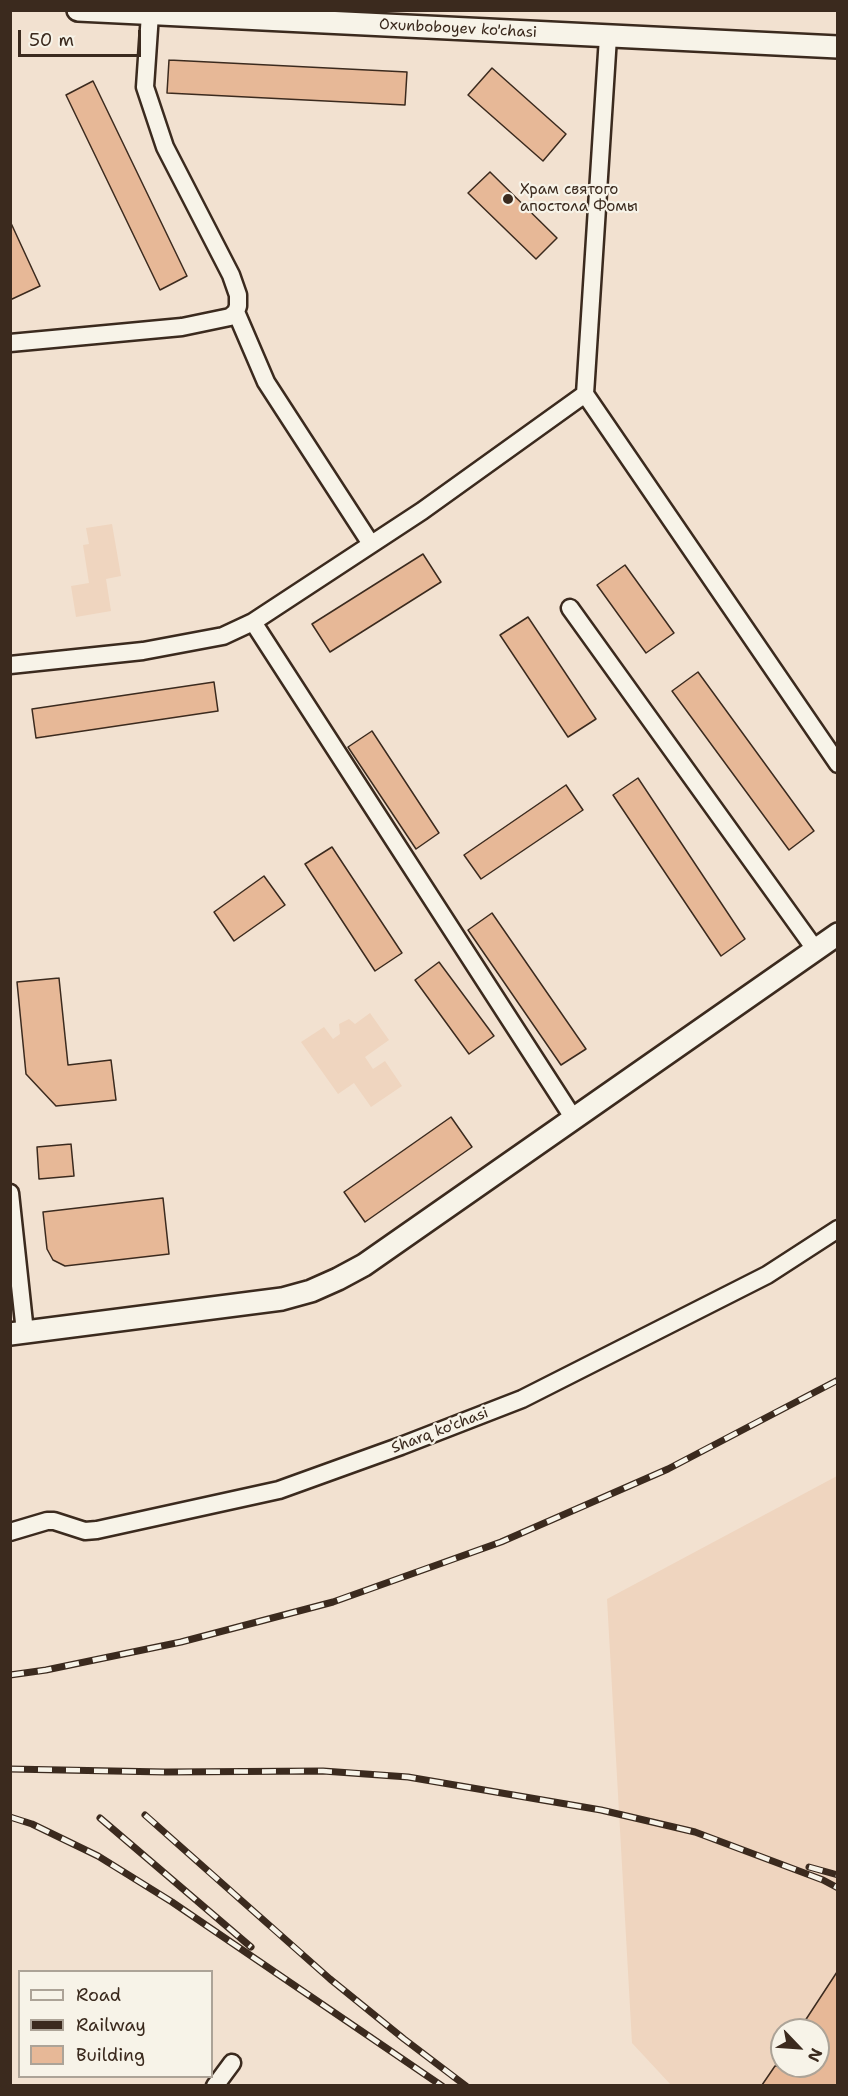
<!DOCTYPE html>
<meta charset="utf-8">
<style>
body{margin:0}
#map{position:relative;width:848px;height:2096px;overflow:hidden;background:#f2e1d0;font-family:"Shantell Sans",sans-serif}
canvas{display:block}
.frame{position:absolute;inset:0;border:12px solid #3b2a1e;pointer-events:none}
.legend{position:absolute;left:18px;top:1970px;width:195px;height:108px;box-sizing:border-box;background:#f7f3e8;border:2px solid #aca397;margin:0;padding:8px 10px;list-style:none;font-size:18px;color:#3b2a1e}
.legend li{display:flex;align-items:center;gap:12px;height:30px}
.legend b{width:30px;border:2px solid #aca397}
.north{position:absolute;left:770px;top:2018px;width:60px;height:60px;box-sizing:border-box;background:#f7f3e8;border:2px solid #aca397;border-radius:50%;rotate:115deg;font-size:16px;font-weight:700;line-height:24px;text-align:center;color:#3b2a1e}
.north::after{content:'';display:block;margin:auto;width:21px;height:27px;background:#3b2a1e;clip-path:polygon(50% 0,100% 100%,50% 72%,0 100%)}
.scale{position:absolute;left:18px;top:30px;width:123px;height:27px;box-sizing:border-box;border:3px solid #3b2a1e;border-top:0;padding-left:8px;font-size:18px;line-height:21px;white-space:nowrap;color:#3b2a1e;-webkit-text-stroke:4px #f7f3e8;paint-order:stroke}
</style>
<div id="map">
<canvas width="848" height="2096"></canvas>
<div class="frame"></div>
<ul class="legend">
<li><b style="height:8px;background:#f7f3e8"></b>Road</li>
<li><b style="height:8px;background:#3b2a1e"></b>Railway</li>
<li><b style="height:16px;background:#e7b897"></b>Building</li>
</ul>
<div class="north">N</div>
<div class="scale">50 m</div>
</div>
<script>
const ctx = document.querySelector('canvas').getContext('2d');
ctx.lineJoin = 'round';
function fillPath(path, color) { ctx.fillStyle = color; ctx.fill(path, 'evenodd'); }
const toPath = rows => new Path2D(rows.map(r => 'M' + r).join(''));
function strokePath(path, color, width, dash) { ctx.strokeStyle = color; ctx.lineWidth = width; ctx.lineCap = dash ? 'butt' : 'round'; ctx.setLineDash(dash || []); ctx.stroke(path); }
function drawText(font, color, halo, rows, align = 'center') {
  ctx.font = font + ' "Shantell Sans",sans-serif'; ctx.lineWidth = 4.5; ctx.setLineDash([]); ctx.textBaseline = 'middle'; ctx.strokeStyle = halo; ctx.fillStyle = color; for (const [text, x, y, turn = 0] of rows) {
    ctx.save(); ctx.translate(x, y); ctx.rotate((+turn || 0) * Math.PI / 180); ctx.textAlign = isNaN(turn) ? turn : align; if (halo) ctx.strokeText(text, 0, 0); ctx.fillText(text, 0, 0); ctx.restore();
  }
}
const built = toPath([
 [112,524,121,576,106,579,111,611,76,617,71,586,89,583,83,545,89,544,86,528],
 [370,1013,389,1040,365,1057,373,1069,385,1061,402,1086,371,1107,354,1083,338,1094,301,1042,324,1027,333,1039,340,1034,339,1024,349,1019,355,1024],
 [837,1476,837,2085,671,2085,632,2043,607,1599],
 [782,2030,818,2030,818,2066,782,2066]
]);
const building = toPath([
 [169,60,407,72,405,105,167,93,169,60],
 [492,68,566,134,543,161,468,95,492,68],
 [93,81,187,276,160,290,66,95,93,81],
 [490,172,557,238,536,259,468,193,490,172],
 [10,221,40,286,10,300,10,221],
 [423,554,441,582,330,652,312,624,423,554],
 [625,565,674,633,646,653,597,585,625,565],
 [528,617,596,719,568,737,500,635,528,617],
 [698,672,814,831,789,850,672,691,698,672],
 [214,682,218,711,36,738,32,709,214,682],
 [372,731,439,833,416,849,348,747,372,731],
 [638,778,745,939,721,956,613,795,638,778],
 [566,785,583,810,481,879,464,855,566,785],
 [332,847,402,953,375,971,305,864,332,847],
 [264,876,285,905,234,941,214,912,264,876],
 [492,913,586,1049,561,1065,468,930,492,913],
 [439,962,494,1036,469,1054,415,980,439,962],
 [59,978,68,1065,111,1060,116,1100,56,1106,26,1074,17,982,59,978],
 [451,1117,472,1147,365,1222,344,1192,451,1117],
 [71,1144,74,1176,39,1179,37,1147,71,1144],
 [163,1198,169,1254,65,1266,53,1260,47,1249,43,1212,163,1198],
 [837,1972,837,2085,762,2085,775,2066,818,2066,818,2030,799,2030,837,1972]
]);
const minor = toPath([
 [608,37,585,394,838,764],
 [236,312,266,382,371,544],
 [10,343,182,327,230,317,236,312,238,306,238,295,231,275,165,147,145,87,150,14],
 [570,608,815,949],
 [253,622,574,1119],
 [10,665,143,651,223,636,253,622,422,511,585,394],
 [10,1193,25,1332],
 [10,1532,47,1521,54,1521,85,1531,97,1530,279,1490,401,1446,522,1399,767,1275,838,1229],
 [215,2086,232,2063]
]);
const major = toPath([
 [78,10,838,47],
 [10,1334,282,1299,311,1291,338,1279,364,1265,838,934]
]);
const rail = toPath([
 [10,1675,46,1670,181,1642,333,1602,501,1542,668,1469,838,1380],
 [10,1769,165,1772,323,1771,408,1777,601,1810,695,1832,823,1880,838,1888],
 [145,1815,330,1979,404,2039,466,2086],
 [10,1817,32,1824,98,1856,172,1902,442,2086],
 [100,1818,251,1947],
 [809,1867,838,1875]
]);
const markers = [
 [508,199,6,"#3b2a1e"]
];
const streetNames = [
 ["Oxunboboyev ko'chasi",458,29,3],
 ["Sharq ko'chasi",440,1431,-21]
];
const poiNames = [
 ["Храм святого",520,190],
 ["апостола Фомы",520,207]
];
fillPath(built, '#efd5bf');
fillPath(building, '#e7b897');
strokePath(building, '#3b2a1e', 1.5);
strokePath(minor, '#3b2a1e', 21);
strokePath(major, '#3b2a1e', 26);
strokePath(minor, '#f7f3e8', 16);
strokePath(major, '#f7f3e8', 21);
strokePath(rail, '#3b2a1e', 7);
strokePath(rail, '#f7f3e8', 4.5, [14]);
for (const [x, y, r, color] of markers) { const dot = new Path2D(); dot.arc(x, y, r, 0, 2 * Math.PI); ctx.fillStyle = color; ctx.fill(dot); strokePath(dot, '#f7f3e8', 2); }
drawText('15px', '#3b2a1e', '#f7f3e8', streetNames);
drawText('15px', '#3b2a1e', '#f7f3e8', poiNames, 'left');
</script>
